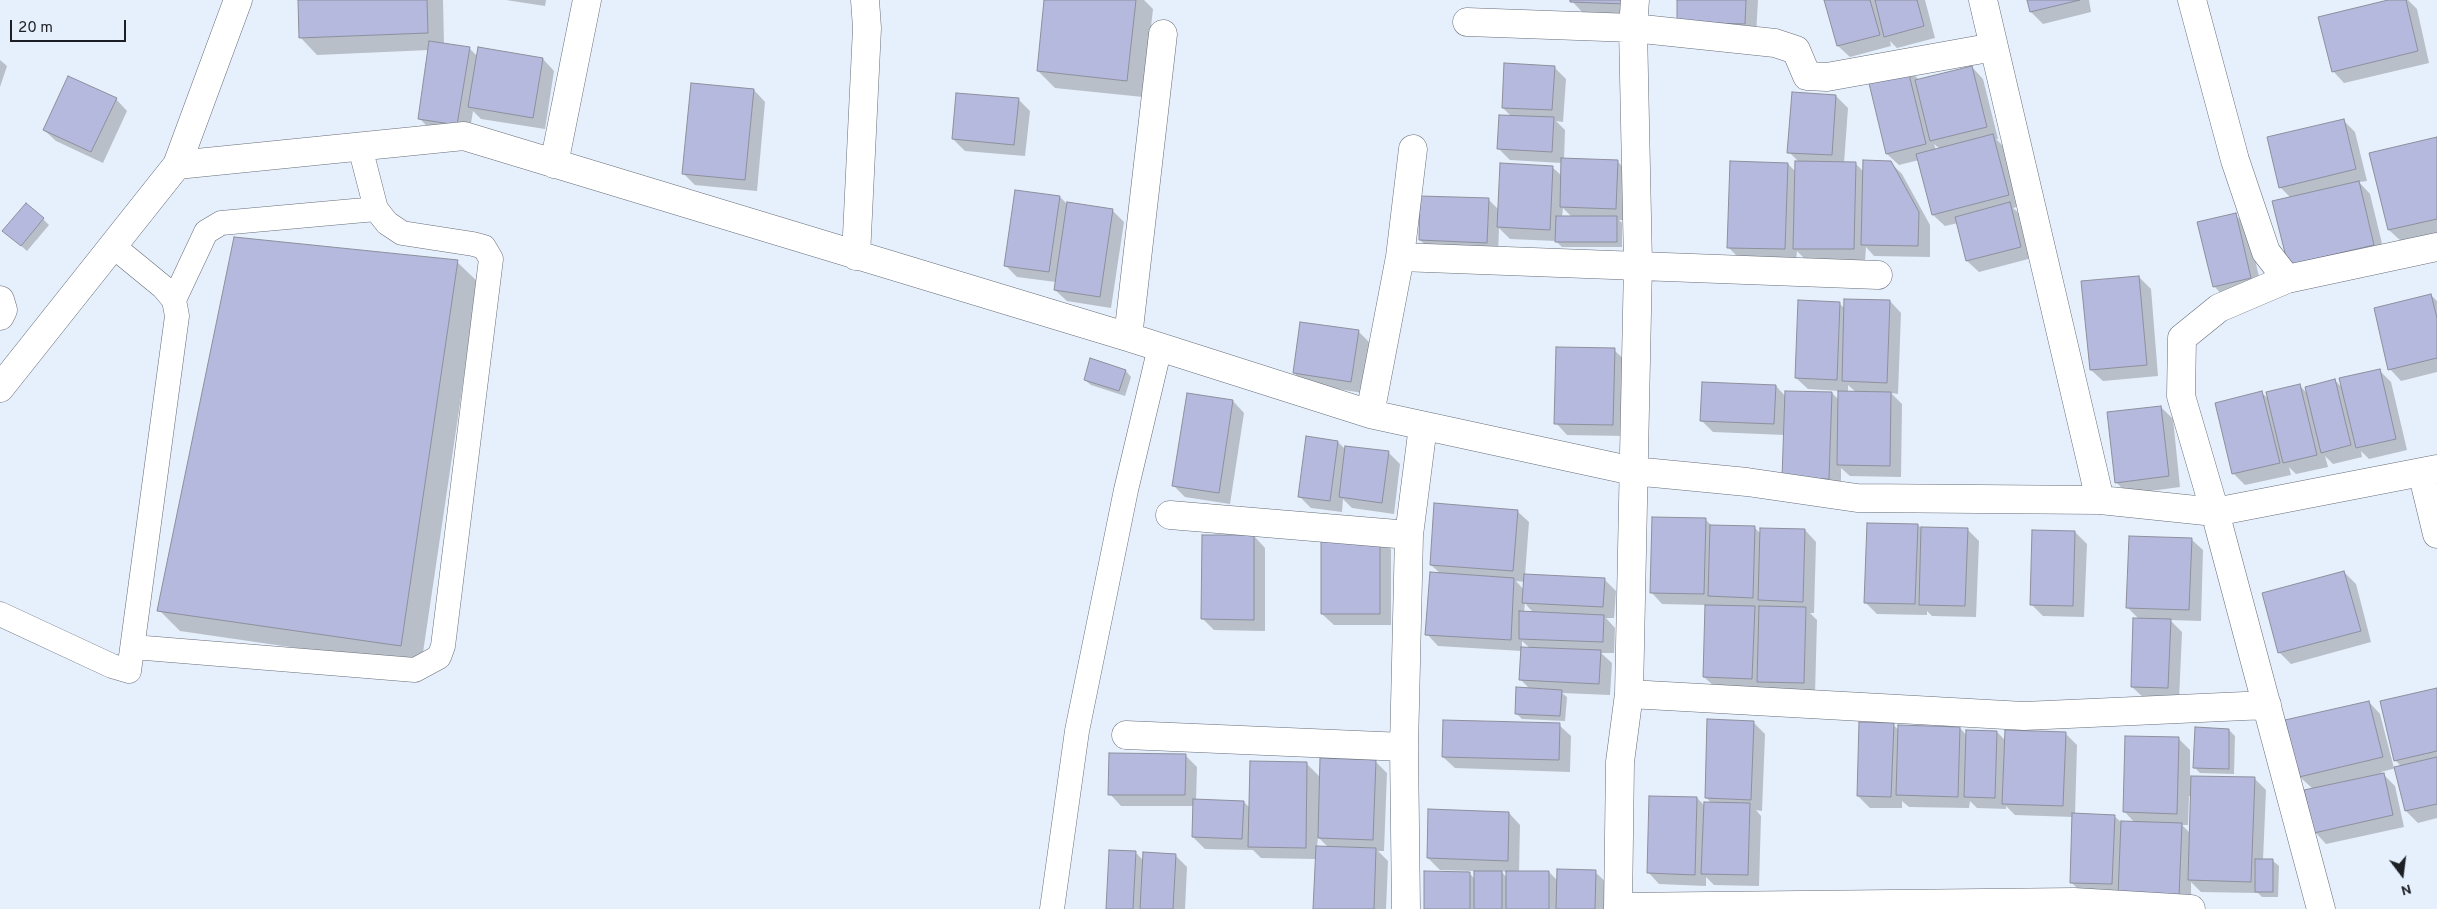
<!DOCTYPE html>
<style>
body{margin:0}
#map{position:relative;width:2437px;height:909px;overflow:hidden;background:#e6effc;font-family:Overpass,sans-serif}
canvas{display:block}
.north{position:absolute;left:2377px;top:849px;width:50px;height:50px;-webkit-text-stroke:4px #e6effc;paint-order:stroke;rotate:165deg;font-size:14px;font-weight:700;line-height:20px;text-align:center;color:#1c1f24}
.north::after{content:'';display:block;margin:auto;width:18px;height:22px;background:#1c1f24;clip-path:polygon(50% 0,100% 100%,50% 72%,0 100%)}
.scale{position:absolute;left:10px;top:20px;width:116px;height:22px;box-sizing:border-box;border:2px solid #1c1f24;border-top:0;padding-left:6px;font-size:15px;line-height:18px;white-space:nowrap;color:#1c1f24;-webkit-text-stroke:4px #e6effc;paint-order:stroke}
</style>
<div id="map">
<canvas width="2437" height="909"></canvas>
<div class="north">N</div>
<div class="scale">20 m</div>
</div>
<script>
const ctx = document.querySelector('canvas').getContext('2d');
ctx.lineJoin = 'round';
function fillPath(path, color) { ctx.fillStyle = color; ctx.fill(path, 'evenodd'); }
const toPath = rows => new Path2D(rows.map(r => 'M' + r).join(''));
function strokePath(path, color, width, dash) { ctx.strokeStyle = color; ctx.lineWidth = width; ctx.lineCap = dash ? 'butt' : 'round'; ctx.setLineDash(dash || []); ctx.stroke(path); }
const shadow = toPath([
 [299,0,443,0,444,45,469,48,477,56,543,59,554,71,545,129,481,119,473,111,469,136,431,130,419,118,429,50,317,55,301,38],
 [506,0,546,0,545,6],
 [1046,0,1144,0,1153,9,1143,97,1055,88,1038,71],
 [1571,0,1637,0,1636,15,1583,13],
 [1679,0,1758,0,1756,35,1690,33],
 [1825,0,1925,0,1935,38,1897,48,1890,41,1891,46,1850,57,1838,46],
 [2028,0,2089,0,2091,12,2043,24,2031,12],
 [2393,0,2408,0,2417,9,2429,63,2344,83,2333,71],
 [0,60,7,66,0,87],
 [1554,67,1566,79,1563,122,1556,121,1565,130,1564,159,1617,161,1629,173,1628,220,1619,220,1622,223,1622,247,1562,247,1556,241,1510,239,1499,228,1498,254,1432,251,1420,240,1488,199,1499,210,1552,167,1562,176,1562,163,1510,160,1499,149,1512,117,1503,108],
 [1563,208,1572,217,1562,217],
 [1907,67,1919,80,1972,67,1983,79,1998,139,1996,139,2004,147,2020,206,2013,208,2021,215,2032,258,1979,272,1967,261,1958,223,1945,226,1933,215,1919,160,1899,165,1887,154],
 [1934,144,1940,149,1936,150],
 [754,90,765,102,757,191,695,185,683,173],
 [1793,94,1836,96,1848,108,1844,163,1855,163,1864,172,1890,162,1902,174,1930,225,1930,257,1874,256,1866,247,1865,261,1806,260,1797,251,1796,260,1740,259,1728,247,1788,164,1796,172,1799,162,1789,152],
 [116,99,127,111,103,163,56,141,44,130],
 [1018,99,1030,111,1025,156,965,151,953,139],
 [2343,120,2355,132,2367,181,2359,182,2370,194,2385,256,2300,276,2291,198,2280,187],
 [2437,138,2437,233,2401,241,2389,230],
 [1060,197,1068,205,1112,210,1124,222,1111,308,1067,301,1055,290,1056,282,1017,277,1006,266],
 [2235,215,2247,226,2262,289,2225,298,2214,286],
 [43,219,49,225,27,251,10,236],
 [457,262,478,282,421,666,180,631,159,610],
 [2139,277,2151,289,2158,376,2103,381,2091,370],
 [2431,295,2437,301,2437,372,2401,381,2390,369],
 [1890,301,1901,313,1898,394,1891,393,1902,404,1901,477,1850,476,1841,468,1841,490,1795,489,1785,435,1713,432,1701,420,1776,386,1786,397,1832,393,1840,401,1840,391,1808,389,1796,378,1840,304,1845,309],
 [1848,385,1856,392,1848,392],
 [1358,331,1370,343,1363,393,1306,384,1294,373],
 [1614,350,1626,361,1625,436,1567,435,1556,423],
 [2379,370,2391,382,2407,450,2369,459,2361,451,2362,457,2333,464,2325,456,2328,467,2296,474,2289,467,2291,475,2245,485,2233,473,2262,393,2270,400,2299,385,2308,394,2335,380,2343,389],
 [1126,371,1131,377,1125,396,1091,385,1085,380],
 [1233,401,1244,413,1230,504,1185,497,1173,485],
 [2161,407,2173,419,2180,487,2128,494,2116,482],
 [1338,442,1346,450,1388,452,1400,464,1394,514,1352,508,1343,499,1342,512,1311,508,1299,496],
 [1517,511,1529,522,1525,575,1604,579,1616,591,1614,618,1606,618,1615,628,1614,653,1601,653,1612,663,1610,695,1562,693,1567,697,1565,721,1522,719,1516,713,1530,689,1520,679,1522,651,1438,646,1427,634,1441,574,1431,565],
 [1516,581,1525,582,1524,590],
 [1525,603,1529,608,1534,613,1524,612],
 [1522,641,1530,648,1522,648],
 [1706,520,1712,526,1754,527,1761,534,1805,530,1816,542,1814,613,1810,613,1817,620,1815,694,1769,693,1764,687,1764,690,1716,688,1704,677,1706,605,1662,604,1651,592],
 [1918,525,1923,530,1967,529,1979,541,1976,617,1932,616,1927,611,1927,615,1877,614,1865,602],
 [2075,532,2087,544,2084,617,2043,616,2031,604],
 [1254,536,1265,548,1265,631,1214,630,1202,618],
 [1379,538,1391,549,1391,625,1334,625,1322,614],
 [2191,539,2203,550,2201,621,2170,620,2182,632,2179,700,2144,698,2132,687,2139,619,2128,608],
 [2344,572,2356,584,2371,642,2291,664,2279,652],
 [2437,689,2437,818,2418,823,2406,811,2396,768,2381,772,2395,786,2404,827,2326,844,2315,832,2313,789,2300,777,2369,702,2380,714,2394,768,2402,767,2395,760],
 [1753,722,1765,734,1762,811,1756,810,1761,816,1759,886,1714,885,1706,877,1706,886,1659,884,1648,872,1697,798,1705,806,1711,803,1706,797],
 [1559,725,1571,736,1570,772,1455,768,1443,757],
 [1893,725,1899,730,1960,728,1967,736,1997,732,2006,741,2065,733,2077,745,2075,815,2114,816,2121,822,2135,823,2124,811,2179,739,2190,750,2190,777,2254,778,2266,790,2263,860,2273,861,2279,866,2278,897,2262,897,2258,893,2201,892,2191,882,2191,908,2083,894,2071,882,2073,817,2015,815,2006,806,2006,809,1977,808,1970,801,1969,808,1909,807,1902,801,1902,808,1870,808,1858,796],
 [2189,796,2191,796,2190,833,2182,825,2188,825],
 [2229,730,2235,736,2234,774,2200,773,2194,767],
 [1185,755,1197,767,1196,800,1244,802,1250,808,1307,764,1321,778,1375,761,1387,773,1384,851,1378,851,1388,861,1386,909,1314,909,1316,859,1261,858,1253,850,1205,849,1193,837,1194,806,1121,806,1110,794],
 [1318,837,1328,847,1317,847],
 [1509,813,1520,825,1519,872,1549,872,1558,881,1595,872,1607,883,1606,909,1425,909,1467,871,1475,879,1475,871,1440,870,1428,858],
 [1501,871,1507,872,1507,878],
 [1135,852,1144,861,1175,855,1187,867,1185,909,1108,909]
]);
const building = toPath([
 [298,0,427,0,428,33,299,38,298,0],
 [1044,0,1136,0,1127,81,1037,71,1044,0],
 [1570,0,1625,0,1625,4,1570,2,1570,0],
 [1677,0,1746,0,1745,24,1677,22,1677,0],
 [1824,0,1870,0,1880,35,1837,46,1824,0],
 [1875,0,1917,0,1924,26,1884,37,1875,0],
 [2027,0,2080,0,2030,12,2027,0],
 [2388,0,2406,0,2418,51,2332,72,2318,17,2388,0],
 [429,41,470,47,457,125,418,119,429,41],
 [478,47,543,58,533,118,468,107,478,47],
 [1504,63,1555,66,1552,110,1502,108,1504,63],
 [1907,66,1926,144,1886,154,1867,75,1907,66],
 [1972,66,1987,127,1930,141,1915,80,1972,66],
 [68,76,117,98,91,152,43,130,68,76],
 [691,83,754,89,745,180,682,174,691,83],
 [1792,92,1836,95,1832,155,1787,153,1792,92],
 [956,93,1019,98,1014,145,952,139,956,93],
 [1499,115,1554,117,1552,152,1497,149,1499,115],
 [2344,119,2356,169,2279,188,2267,137,2344,119],
 [1993,134,2009,195,1932,215,1916,154,1993,134],
 [2437,137,2437,219,2388,230,2369,153,2437,137],
 [1561,158,1618,160,1616,209,1560,207,1561,158],
 [1863,160,1891,161,1919,212,1918,246,1861,245,1863,160],
 [1730,161,1788,163,1785,249,1727,248,1730,161],
 [1795,161,1856,162,1854,249,1793,249,1795,161],
 [1500,163,1553,166,1550,230,1497,227,1500,163],
 [2359,181,2374,245,2288,265,2272,201,2359,181],
 [1015,190,1060,196,1049,272,1004,266,1015,190],
 [1420,196,1489,198,1487,243,1419,240,1420,196],
 [1067,202,1113,209,1100,297,1054,290,1067,202],
 [2010,202,2021,247,1966,261,1955,217,2010,202],
 [26,203,44,218,21,246,2,231,26,203],
 [2236,213,2251,278,2213,287,2197,222,2236,213],
 [1556,216,1617,216,1617,242,1555,242,1556,216],
 [234,237,458,260,401,646,157,611,234,237],
 [2139,276,2147,365,2090,370,2081,281,2139,276],
 [2431,294,2437,318,2437,358,2388,370,2374,308,2431,294],
 [1844,299,1890,300,1887,383,1842,381,1844,299],
 [1798,300,1840,302,1837,380,1795,378,1798,300],
 [1300,322,1359,330,1351,382,1293,373,1300,322],
 [1556,347,1615,348,1613,425,1554,424,1556,347],
 [1090,358,1126,370,1119,391,1084,380,1090,358],
 [2380,369,2396,439,2356,448,2339,378,2380,369],
 [2335,379,2351,445,2321,453,2305,387,2335,379],
 [1702,382,1776,385,1774,424,1700,421,1702,382],
 [2300,384,2317,455,2283,463,2266,392,2300,384],
 [1785,391,1832,392,1829,479,1782,478,1785,391],
 [1838,391,1891,392,1890,466,1837,465,1838,391],
 [2262,391,2280,463,2232,474,2215,403,2262,391],
 [1187,393,1233,400,1219,493,1172,486,1187,393],
 [2161,406,2169,476,2115,483,2107,412,2161,406],
 [1306,436,1338,441,1330,501,1298,497,1306,436],
 [1345,446,1389,451,1382,503,1339,497,1345,446],
 [1434,503,1518,510,1513,571,1430,565,1434,503],
 [1652,517,1706,518,1704,594,1650,593,1652,517],
 [1867,523,1918,524,1915,604,1864,603,1867,523],
 [1710,525,1755,526,1753,598,1708,596,1710,525],
 [1921,527,1968,528,1965,606,1919,605,1921,527],
 [1760,528,1805,529,1803,602,1758,600,1760,528],
 [2032,530,2075,531,2073,606,2030,605,2032,530],
 [1202,535,1254,535,1254,620,1201,619,1202,535],
 [1380,536,1380,614,1321,614,1321,537,1380,536],
 [2129,536,2192,538,2189,610,2126,608,2129,536],
 [2344,571,2361,631,2278,653,2262,593,2344,571],
 [1430,572,1514,578,1511,640,1425,635,1430,572],
 [1524,574,1605,578,1603,607,1522,603,1524,574],
 [1705,605,1755,606,1752,679,1703,677,1705,605],
 [1759,606,1806,607,1804,683,1757,682,1759,606],
 [1519,611,1604,615,1603,642,1519,639,1519,611],
 [2133,618,2171,619,2168,688,2131,687,2133,618],
 [1521,647,1601,650,1599,684,1519,680,1521,647],
 [1516,687,1562,690,1560,716,1515,714,1516,687],
 [2437,688,2437,751,2394,761,2380,701,2437,688],
 [2369,701,2383,757,2299,777,2285,720,2369,701],
 [1707,719,1754,721,1751,800,1705,798,1707,719],
 [1443,720,1560,723,1559,760,1442,757,1443,720],
 [1859,722,1894,723,1891,797,1857,796,1859,722],
 [1898,725,1960,727,1958,797,1896,795,1898,725],
 [2195,727,2229,729,2229,769,2193,768,2195,727],
 [1966,730,1997,731,1995,798,1964,797,1966,730],
 [2005,730,2066,732,2063,806,2002,804,2005,730],
 [2125,736,2179,737,2177,814,2123,812,2125,736],
 [1109,753,1186,754,1185,795,1108,795,1109,753],
 [2437,757,2437,804,2405,811,2394,767,2437,757],
 [1320,758,1376,760,1373,840,1318,838,1320,758],
 [1250,761,1307,762,1306,848,1248,847,1250,761],
 [2384,773,2393,815,2314,833,2304,790,2384,773],
 [2191,776,2255,777,2251,882,2188,880,2191,776],
 [1649,796,1697,797,1695,875,1647,873,1649,796],
 [1193,799,1244,801,1242,839,1192,837,1193,799],
 [1704,802,1750,803,1748,875,1701,874,1704,802],
 [1428,809,1509,812,1508,861,1427,858,1428,809],
 [2072,813,2115,815,2112,884,2070,883,2072,813],
 [2121,821,2182,823,2179,897,2118,896,2121,821],
 [1316,846,1376,848,1374,909,1313,909,1316,846],
 [1109,850,1136,851,1133,909,1106,909,1109,850],
 [1143,852,1176,854,1173,909,1140,909,1143,852],
 [2255,859,2273,859,2273,892,2255,892,2255,859],
 [1557,869,1596,870,1595,909,1556,909,1557,869],
 [1424,871,1470,872,1470,909,1424,909,1424,871],
 [1474,871,1502,871,1502,909,1474,909,1474,871],
 [1506,871,1549,871,1549,909,1506,909,1506,871]
]);
const service = toPath([
 [174,300,206,232,221,223,376,209],
 [0,614,112,666,129,671,177,316,174,300,163,287,113,246],
 [133,647,415,670,439,657,443,646,491,259,484,247,473,244,402,233,387,223,376,209,360,147],
 [1052,909,1077,731,1126,490,1160,347]
]);
const minor = toPath([
 [1983,0,2100,500],
 [2192,0,2235,160,2266,252,2287,279],
 [1467,22,1633,28,1775,43,1796,50,1807,76,1827,77,1994,47],
 [554,164,587,0],
 [177,165,464,136,1128,337,1370,414,1633,471,1747,482,1857,498,2100,500,2215,512,2437,469],
 [856,256,867,28,865,0],
 [1400,257,1878,275],
 [0,300,3,310,0,316],
 [1128,337,1163,34],
 [1370,414,1400,257,1413,149],
 [2422,472,2437,534],
 [1170,515,1409,535],
 [1629,694,2024,716,2267,705],
 [1126,735,1404,747],
 [1618,907,2074,902,2191,909],
 [1406,909,1404,747,1409,535,1423,426],
 [1618,909,1620,762,1629,694,1638,264,1633,28,1635,0],
 [2321,909,2215,512,2181,396,2182,338,2219,308,2287,279,2437,247]
]);
const tertiary = toPath([
 [0,388,177,165,238,0]
]);
fillPath(shadow, '#0003');
fillPath(building, '#b5b9de');
strokePath(building, '#8d8f9c', 1);
strokePath(service, '#676e79', 25);
strokePath(minor, '#676e79', 29);
strokePath(tertiary, '#676e79', 29);
strokePath(service, '#fff', 24);
strokePath(minor, '#fff', 28);
strokePath(tertiary, '#fff', 28);
</script>
